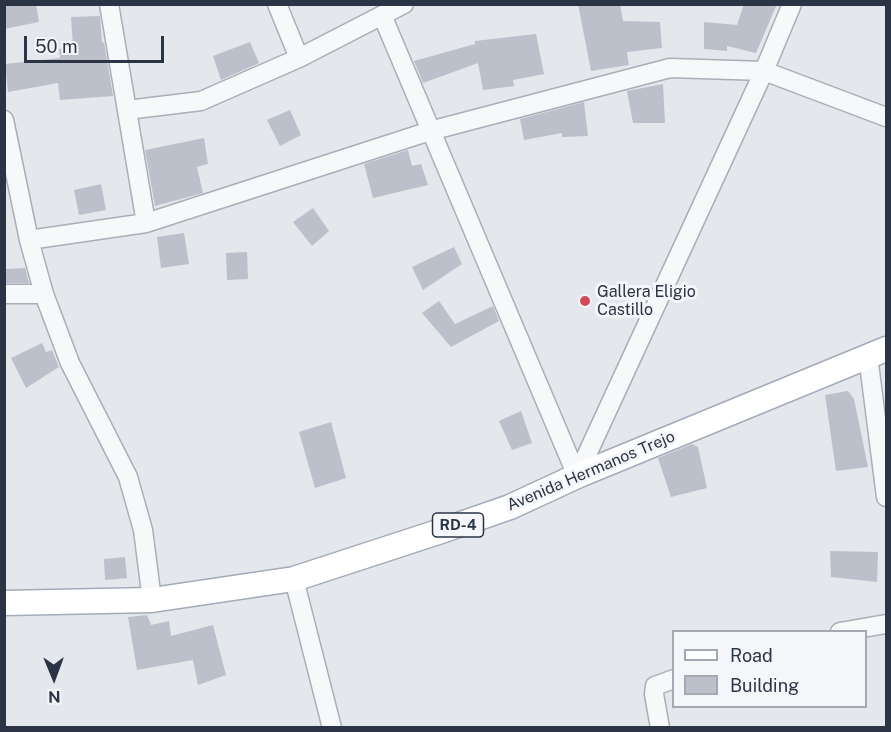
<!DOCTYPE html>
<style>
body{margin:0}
#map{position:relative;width:891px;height:732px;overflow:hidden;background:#e4e7ec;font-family:"Public Sans",sans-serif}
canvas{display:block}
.frame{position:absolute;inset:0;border:6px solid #2b3445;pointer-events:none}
.legend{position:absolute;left:672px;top:630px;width:195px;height:78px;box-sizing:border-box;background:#f4f6f9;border:2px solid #a4a8b1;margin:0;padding:8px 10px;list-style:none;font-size:18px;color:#2b3445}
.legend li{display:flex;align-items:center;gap:12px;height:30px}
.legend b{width:30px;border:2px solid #a4a8b1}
.north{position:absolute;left:24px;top:648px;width:60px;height:60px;-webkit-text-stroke:4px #f4f6f9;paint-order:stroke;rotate:179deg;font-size:16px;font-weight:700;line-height:24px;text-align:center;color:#2b3445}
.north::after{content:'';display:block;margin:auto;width:21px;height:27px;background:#2b3445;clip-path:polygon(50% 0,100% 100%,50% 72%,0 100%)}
.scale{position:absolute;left:24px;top:36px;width:140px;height:27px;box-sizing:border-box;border:3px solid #2b3445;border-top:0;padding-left:8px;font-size:18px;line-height:21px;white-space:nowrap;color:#2b3445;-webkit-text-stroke:4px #f4f6f9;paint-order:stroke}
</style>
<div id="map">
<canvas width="891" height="732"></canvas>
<div class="frame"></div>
<ul class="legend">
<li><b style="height:8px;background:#fff"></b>Road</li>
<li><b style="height:16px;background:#bbc0ca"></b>Building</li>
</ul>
<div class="north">N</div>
<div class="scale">50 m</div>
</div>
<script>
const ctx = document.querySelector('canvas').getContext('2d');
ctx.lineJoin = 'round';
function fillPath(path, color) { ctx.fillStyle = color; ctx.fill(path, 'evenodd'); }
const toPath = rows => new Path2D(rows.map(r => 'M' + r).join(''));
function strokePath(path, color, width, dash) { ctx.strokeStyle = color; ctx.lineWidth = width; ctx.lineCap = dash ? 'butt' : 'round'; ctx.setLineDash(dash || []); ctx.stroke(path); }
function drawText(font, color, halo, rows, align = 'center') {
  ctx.font = font + ' "Public Sans",sans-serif'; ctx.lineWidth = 6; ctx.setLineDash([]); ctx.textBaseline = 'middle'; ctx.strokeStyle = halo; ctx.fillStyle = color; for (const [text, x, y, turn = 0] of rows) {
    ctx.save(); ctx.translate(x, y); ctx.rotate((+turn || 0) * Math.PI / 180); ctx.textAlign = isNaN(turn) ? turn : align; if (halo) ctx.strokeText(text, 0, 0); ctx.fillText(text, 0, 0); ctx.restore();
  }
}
const building = toPath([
 [4,4,36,4,39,22,4,29],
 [578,4,620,4,623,21,660,22,662,48,627,52,629,65,591,71],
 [744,4,777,4,756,53,727,46,727,51,704,49,704,22,737,25],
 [100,16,102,43,104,42,113,96,60,100,58,83,8,92,5,64,60,58,59,49,73,47,71,17],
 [536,34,544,74,513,80,514,86,483,90,478,63,423,83,414,61,475,44,475,41],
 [250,42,259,63,221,80,213,56],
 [663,84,665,123,633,123,627,91],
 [584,102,588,136,562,137,562,133,524,140,520,119],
 [290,110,301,135,280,146,267,120],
 [204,138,208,164,197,167,203,193,155,206,145,150],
 [408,150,412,166,421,164,428,185,373,198,364,164],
 [101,184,106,210,79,215,74,190],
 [313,208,329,231,312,246,293,222],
 [184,233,189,264,161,268,157,237],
 [454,247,462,264,423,290,412,267],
 [247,252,248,279,227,280,226,253],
 [25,268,29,283,4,283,4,269],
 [439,301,455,324,493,306,499,321,451,347,422,313],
 [42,343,46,352,52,350,59,367,26,388,11,358],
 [848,391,854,399,868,467,836,471,825,395],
 [521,411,532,443,512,450,499,421],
 [331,422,346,478,315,488,299,432],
 [692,444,698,447,707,488,671,497,658,458],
 [830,551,878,552,877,582,831,577],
 [125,557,127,578,105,580,104,559],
 [147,615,151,625,169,621,171,636,213,625,226,675,198,685,193,660,137,670,128,617]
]);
const minor = toPath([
 [109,4,146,223],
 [277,4,299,58],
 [382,15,577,476],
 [127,110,201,101,299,58,404,4],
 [4,120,29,240,44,294,70,363,128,477,143,530,152,600],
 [29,240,146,223,430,131,670,68,764,71,886,117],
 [4,294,44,294],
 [868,356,886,497],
 [577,476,764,71,792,4],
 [294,579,332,728],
 [840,632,886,624],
 [660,728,654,694,655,686,674,679]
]);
const major = toPath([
 [4,603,152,600,294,579,441,531,510,507,577,476,886,349]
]);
const markers = [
 [585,301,6,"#d1495b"]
];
const shields = [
 [458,525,51]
];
const shieldNames = [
 ["RD-4",458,525]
];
const poiNames = [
 ["Gallera Eligio",597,292],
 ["Castillo",597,310]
];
const streetNames = [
 ["Avenida Hermanos Trejo",591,471,-23]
];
fillPath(building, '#bbc0ca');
strokePath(minor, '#a9aeb7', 21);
strokePath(major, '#a3abb8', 27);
strokePath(minor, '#f7f8fa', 18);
strokePath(major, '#fff', 24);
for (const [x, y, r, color] of markers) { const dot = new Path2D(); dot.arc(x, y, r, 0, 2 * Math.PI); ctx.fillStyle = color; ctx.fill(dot); strokePath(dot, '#f4f6f9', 2); }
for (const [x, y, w] of shields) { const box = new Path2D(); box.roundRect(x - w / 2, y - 12, w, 24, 4.5); ctx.fillStyle = '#f4f6f9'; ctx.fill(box); strokePath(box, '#2b3445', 1.5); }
drawText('bold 15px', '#2b3445', null, shieldNames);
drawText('16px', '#2b3445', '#f4f6f9', poiNames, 'left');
drawText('16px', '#2b3445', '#f4f6f9', streetNames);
</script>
